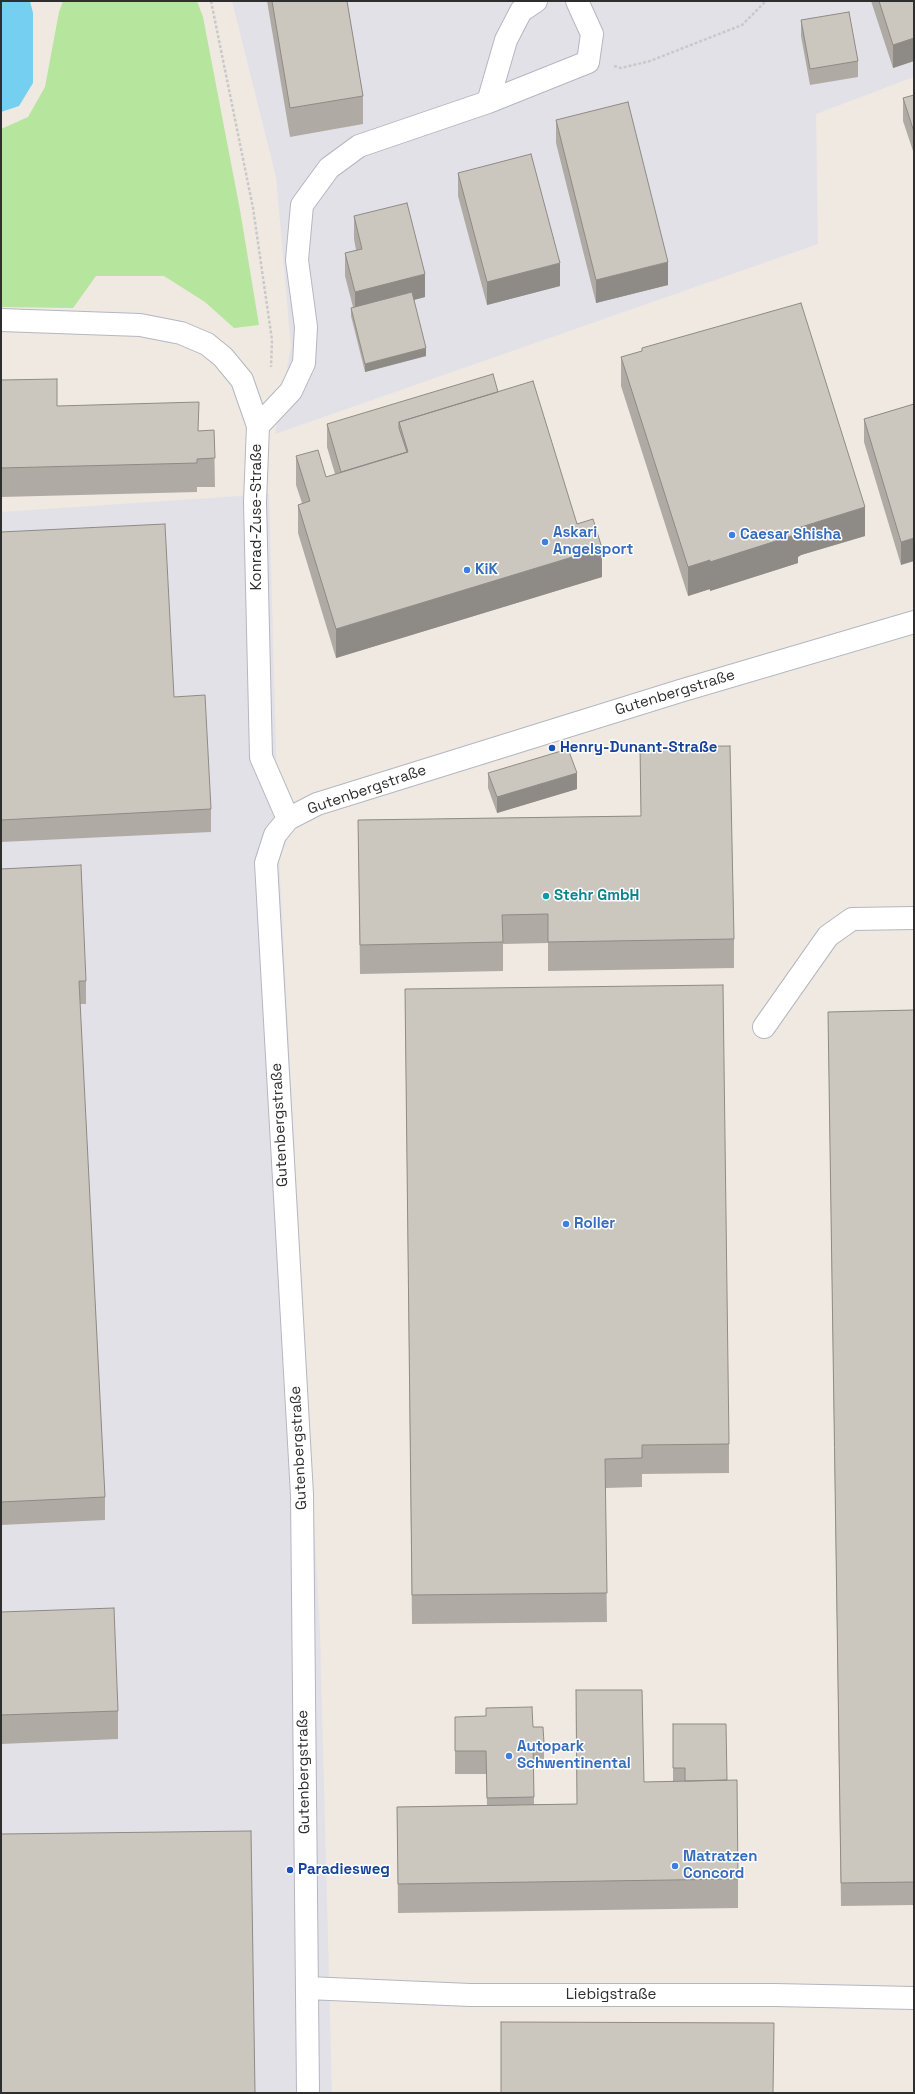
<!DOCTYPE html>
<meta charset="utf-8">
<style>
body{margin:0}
#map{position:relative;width:915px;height:2094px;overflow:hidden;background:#efe9e1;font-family:"Space Grotesk",sans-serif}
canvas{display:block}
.frame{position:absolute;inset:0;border:2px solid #2e2e2e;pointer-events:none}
</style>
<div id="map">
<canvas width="915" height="2094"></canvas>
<div class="frame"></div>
</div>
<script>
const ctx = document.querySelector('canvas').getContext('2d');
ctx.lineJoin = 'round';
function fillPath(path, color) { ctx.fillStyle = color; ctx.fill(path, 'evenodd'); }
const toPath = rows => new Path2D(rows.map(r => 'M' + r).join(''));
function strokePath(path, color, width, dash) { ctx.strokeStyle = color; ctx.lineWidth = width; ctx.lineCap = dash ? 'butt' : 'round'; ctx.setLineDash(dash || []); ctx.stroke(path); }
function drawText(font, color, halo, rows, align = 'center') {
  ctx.font = font + ' "Space Grotesk",sans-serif'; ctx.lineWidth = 3; ctx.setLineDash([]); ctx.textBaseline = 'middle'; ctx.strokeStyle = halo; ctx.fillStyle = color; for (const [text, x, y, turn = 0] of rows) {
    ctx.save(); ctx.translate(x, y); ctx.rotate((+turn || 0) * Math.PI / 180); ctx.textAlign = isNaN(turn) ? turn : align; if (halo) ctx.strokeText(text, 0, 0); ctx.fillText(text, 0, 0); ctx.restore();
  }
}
const industrial = toPath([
 [232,1,914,1,914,77,816,114,818,244,275,434,291,347,276,177],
 [269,494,279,858,320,1633,332,2093,1,2093,1,512]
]);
const green = toPath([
 [63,1,197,1,203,17,240,210,259,325,234,328,205,302,164,276,96,276,73,308,1,307,1,129,28,117,45,87,59,12]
]);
const water = toPath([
 [1,1,30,1,33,13,33,83,19,106,1,112]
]);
const path = toPath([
 [211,1,253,208,272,340,271,367],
 [614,66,621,68,650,61,742,25,766,1]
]);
const minor = toPath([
 [488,102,506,40,521,11,536,1],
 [1,320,140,325,181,333,207,344,223,357,242,380,258,426],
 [288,819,261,757,255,502,258,426,291,391,304,363,306,327,297,260,302,205,329,168,359,146,488,102,588,62,592,34,577,1],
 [764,1027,828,936,852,919,914,918],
 [307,1988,470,1995,775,1995,914,1998],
 [308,2093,302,1495,266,863,275,835,288,819,317,804,680,691,914,622]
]);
const wall = toPath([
 [267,1,347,1,363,96,363,124,290,137],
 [871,1,914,1,914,61,893,68],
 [801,20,858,61,858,77,810,85,801,36],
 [914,95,914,154,903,121,903,98],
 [556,120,668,285,596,303,556,143],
 [458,173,560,286,487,305,458,196],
 [354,216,425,297,414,300,426,356,365,372,351,316,351,308,353,307,345,276,345,253,356,250,354,239],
 [642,348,865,536,801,555,798,557,798,563,710,591,710,589,688,596,621,386,621,357,642,351],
 [1,380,57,406,199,431,214,430,215,487,197,487,197,492,1,497],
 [498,392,577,524,602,577,336,658,298,533,298,505,302,503,296,485,296,456,326,477,335,474,327,447,327,424],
 [914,404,901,565,864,442,864,419],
 [1,532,211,809,211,832,1,842],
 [640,747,734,939,734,968,548,971,548,943,503,944,503,971,360,974,358,820,641,816],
 [488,773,577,789,497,813,488,788],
 [1,869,86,981,86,1004,80,1004,105,1497,105,1520,1,1525],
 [405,989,729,1444,729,1473,642,1474,642,1487,605,1488,607,1622,412,1624],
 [914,1010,914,1905,841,1906,828,1012],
 [1,1612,118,1711,118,1739,1,1744],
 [576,1690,644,1782,673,1781,673,1740,727,1780,738,1879,738,1908,398,1913,397,1807,487,1805,486,1774,455,1774,455,1717,533,1727,544,1743,544,1765,534,1766,534,1804,577,1804]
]);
const shadedWall = toPath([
 [914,38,914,61,893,68,893,45],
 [668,262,668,285,596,303,596,280],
 [560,263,560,286,487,305,487,282],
 [425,274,425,297,355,315,355,292],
 [426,348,426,356,365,372,365,364],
 [865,507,865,536,801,555,798,557,798,563,710,591,710,562,801,527],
 [914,538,914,561,901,565,901,542],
 [602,548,602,577,336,658,336,629],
 [710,560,710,589,688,596,688,567],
 [577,773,577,789,497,813,497,797]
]);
const building = toPath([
 [272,1,347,1,363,96,290,108,272,1],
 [879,1,914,1,914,38,893,45,879,1],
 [849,12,858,61,810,69,801,20,849,12],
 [914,95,914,132,903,98,914,95],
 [628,102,668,262,596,280,556,120,628,102],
 [531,154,560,263,487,282,458,173,531,154],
 [407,203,425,274,355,292,345,253,362,249,354,216,407,203],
 [412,292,426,348,365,364,351,308,412,292],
 [801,303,865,507,801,527,797,529,798,534,710,562,710,560,688,567,621,357,642,351,642,348,801,303],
 [493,374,498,392,399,422,399,428,407,452,341,472,327,424,493,374],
 [57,379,57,406,199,402,198,431,214,430,215,458,197,459,197,463,1,468,1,380,57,379],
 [533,381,577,524,593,519,602,548,336,629,298,505,310,501,296,456,318,450,326,477,408,452,399,422,533,381],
 [914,404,914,538,901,542,864,419,914,404],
 [165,524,174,697,205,695,211,809,1,820,1,532,165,524],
 [730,746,734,939,548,942,548,914,502,915,503,942,360,945,358,820,641,816,640,747,730,746],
 [568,749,577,773,497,797,488,773,568,749],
 [81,865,86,981,79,981,105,1497,1,1502,1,869,81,865],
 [723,985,729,1444,642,1445,642,1458,605,1459,607,1593,412,1595,405,989,723,985],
 [914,1010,914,1882,841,1883,828,1012,914,1010],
 [114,1608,118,1711,1,1715,1,1612,114,1608],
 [576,1690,642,1690,644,1782,737,1780,738,1879,398,1884,397,1807,577,1804,576,1690],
 [532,1707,533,1727,543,1727,544,1743,533,1743,534,1797,487,1798,486,1751,455,1751,455,1717,486,1716,486,1708,532,1707],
 [673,1724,726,1724,727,1780,685,1781,685,1768,673,1768,673,1724],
 [251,1831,255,2093,1,2093,1,1834,251,1831],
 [501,2022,774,2023,773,2093,501,2093,501,2022]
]);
const markers = [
 [732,535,4,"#3f7fe0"],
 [545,542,4,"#3f7fe0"],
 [467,570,4,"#3f7fe0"],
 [552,748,4,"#1a4fb4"],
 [546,896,4,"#0f9aa8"],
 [566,1224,4,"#3f7fe0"],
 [509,1756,4,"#3f7fe0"],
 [675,1866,4,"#3f7fe0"],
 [290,1870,4,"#1a4fb4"]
];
const streetNames = [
 ["Konrad-Zuse-Straße",257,517,-90],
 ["Gutenbergstraße",675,693,-17],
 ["Gutenbergstraße",367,790,-19],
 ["Gutenbergstraße",280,1125,-93],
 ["Gutenbergstraße",299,1448,-93],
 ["Gutenbergstraße",304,1772,-91],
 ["Liebigstraße",611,1995]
];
const shopNames = [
 ["Askari",553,533],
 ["Angelsport",553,550],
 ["Caesar Shisha",740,535],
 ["KiK",475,570],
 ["Roller",574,1224],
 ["Autopark",517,1747],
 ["Schwentinental",517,1764],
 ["Matratzen",683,1857],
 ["Concord",683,1874]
];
const transitNames = [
 ["Henry-Dunant-Straße",560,748],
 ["Paradiesweg",298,1870]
];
const cultureNames = [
 ["Stehr GmbH",554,896]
];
fillPath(industrial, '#e3e1e8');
fillPath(green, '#b6e59e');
fillPath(water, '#75cff0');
strokePath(minor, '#b4b7c1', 24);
strokePath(path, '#c9c9c9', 2.5, [3, 2]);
strokePath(minor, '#fff', 22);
fillPath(wall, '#afaba4');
fillPath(shadedWall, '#8e8b86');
fillPath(building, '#cbc7bf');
strokePath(building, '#8e8b86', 1);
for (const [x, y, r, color] of markers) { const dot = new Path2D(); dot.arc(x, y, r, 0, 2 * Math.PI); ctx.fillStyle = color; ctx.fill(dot); strokePath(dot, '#fff', 1.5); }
drawText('15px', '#2e2e2e', '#fff', streetNames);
drawText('bold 15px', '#366cbe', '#fff', shopNames, 'left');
drawText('bold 15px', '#164399', '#fff', transitNames, 'left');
drawText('bold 15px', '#0d838f', '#fff', cultureNames, 'left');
</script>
